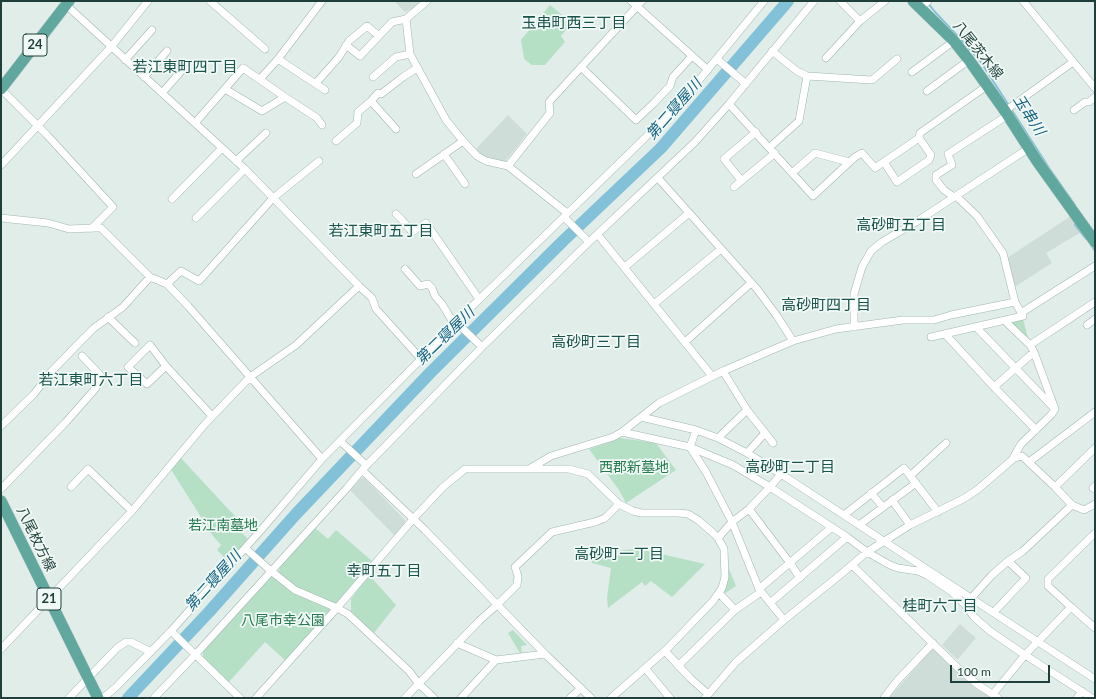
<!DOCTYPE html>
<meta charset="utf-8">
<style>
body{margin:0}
#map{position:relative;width:1096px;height:699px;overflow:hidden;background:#e0ede8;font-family:Lato,sans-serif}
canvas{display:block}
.frame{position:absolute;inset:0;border:2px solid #1f3f3a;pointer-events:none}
.scale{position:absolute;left:950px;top:665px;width:100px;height:18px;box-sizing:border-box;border:2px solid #1f3f3a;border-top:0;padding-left:5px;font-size:12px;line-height:14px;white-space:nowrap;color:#1f3f3a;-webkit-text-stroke:3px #f1f9f6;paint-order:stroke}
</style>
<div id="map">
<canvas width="1096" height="699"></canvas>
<div class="frame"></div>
<div class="scale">100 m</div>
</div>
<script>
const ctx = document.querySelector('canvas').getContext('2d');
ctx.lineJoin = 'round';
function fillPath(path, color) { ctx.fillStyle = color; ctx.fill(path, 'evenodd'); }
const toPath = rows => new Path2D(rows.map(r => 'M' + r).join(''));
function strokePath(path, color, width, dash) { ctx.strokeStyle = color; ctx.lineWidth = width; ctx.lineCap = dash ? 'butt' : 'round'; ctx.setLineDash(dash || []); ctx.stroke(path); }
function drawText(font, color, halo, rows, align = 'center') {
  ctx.font = font + ' Lato,"Noto Sans JP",sans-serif'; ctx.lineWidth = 3.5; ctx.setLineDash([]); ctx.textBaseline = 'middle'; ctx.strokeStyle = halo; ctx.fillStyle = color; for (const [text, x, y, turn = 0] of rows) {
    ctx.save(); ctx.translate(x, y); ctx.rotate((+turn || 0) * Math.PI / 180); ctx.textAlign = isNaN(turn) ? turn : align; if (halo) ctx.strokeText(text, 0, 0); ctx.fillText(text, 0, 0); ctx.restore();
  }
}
const built = toPath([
 [394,1,421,1,413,8,405,12],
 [508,115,527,134,504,163,481,155,476,149],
 [1071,216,1083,231,1046,253,1052,263,1013,288,1007,258],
 [361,478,364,478,405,520,405,525,395,536,350,490],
 [960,624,976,638,958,659,957,659,942,645],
 [933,648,975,688,993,698,889,698]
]);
const green = toPath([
 [550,5,572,23,561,36,565,42,545,65,532,65,524,59,521,40],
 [1023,319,1029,342,1009,323],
 [620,438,656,443,676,470,626,503,619,490,589,449,610,442],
 [180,457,230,511,243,523,238,529,248,539,228,561,217,550,221,545,213,536,170,468],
 [315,528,328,539,336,530,372,561,340,602,332,605,296,588,278,574,280,567],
 [634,549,639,549,705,564,672,597,651,581,645,586,642,582,608,608,607,598,611,568,592,563,591,557,603,553],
 [729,569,736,586,724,594,727,571],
 [271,575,293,593,329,608,330,612,285,660,265,642,228,683,203,657,203,652],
 [369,575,396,605,374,633,351,612,351,599],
 [513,630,527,645,521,646,522,654,521,655,508,633]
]);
const stream = toPath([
 [928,3,935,12,979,59,1049,168,1075,205,1075,206],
 [1075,221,1075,225,1086,239],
 [1091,245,1095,251]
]);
const river = toPath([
 [128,698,209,612,296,514,430,373,563,241,661,148,788,1]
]);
const street = toPath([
 [210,1,265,49],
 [427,1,406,19,410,54,446,120,463,141,477,156,486,161,508,166,567,213],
 [631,1,708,70],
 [1023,1,1095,88],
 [64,3,245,169,359,286,372,298,376,309,421,359],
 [920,8,928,1],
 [860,21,885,1],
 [346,45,360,56,392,22,406,19],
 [772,51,797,71,807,76,872,80,897,59],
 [826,58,860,21,840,1],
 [278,59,325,90],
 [717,59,746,84],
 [125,60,152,30],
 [581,67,636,120,654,103,670,86,673,77,692,56],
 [912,72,954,41],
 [144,77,167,51],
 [373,77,396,57,410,54],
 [260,79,278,59,322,1],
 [316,83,339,57,349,41,367,26,379,36],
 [1,89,47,135,113,207,92,228],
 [927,91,969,60],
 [162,93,184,68],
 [285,97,317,118,322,125],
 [371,101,396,129],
 [729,104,813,196,855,157,862,153,875,168,919,138,920,133,988,85],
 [1074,110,1085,102,1089,102,1095,97],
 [1005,111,1073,62],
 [195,123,243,68,285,97,262,111,225,89],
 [336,141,357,123,358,112,371,101,378,93,381,94,403,77,417,68],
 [770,147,799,121,807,76],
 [444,154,465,184],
 [236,161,266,133],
 [884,162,897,182,929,160,931,155,919,138],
 [1,165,111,47,148,1],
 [508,166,550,113,549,102,642,1],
 [793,172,815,153,849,162],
 [416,174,463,141],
 [658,178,757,289,777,316,793,341],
 [741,180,724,159,756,132],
 [734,187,775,153],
 [954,197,944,190,936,180,936,175,952,165,948,154,1008,115],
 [172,199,222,148],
 [396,214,402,220,412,232,426,223,479,299],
 [564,217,589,242],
 [1,218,48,223,69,229,92,228,101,228,150,277,167,284,188,306,322,459],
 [196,218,245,169],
 [598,235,712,376],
 [625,267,689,213],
 [405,269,420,286,428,284,432,288,435,296,442,304,454,324],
 [167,284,181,271,199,281,273,198,319,161],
 [654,304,721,249],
 [1021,313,1095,266],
 [108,317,135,343],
 [456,322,482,347],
 [1087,325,1095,319],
 [854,327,854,294,862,267,871,251,882,242,916,222,1029,148],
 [976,327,1053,407],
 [945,334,994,387,1036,430],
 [931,337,1023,316,1015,302,1003,253,977,216,956,196],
 [685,342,751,283],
 [1030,345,1095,302],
 [166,366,147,384,128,367,150,345,166,366,212,416],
 [723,371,747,410,773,443],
 [994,387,1034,352],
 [641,417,696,430,718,438,747,453,781,474,1095,679],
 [1,426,34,394,50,373,79,343,94,328,123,307,150,277],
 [696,430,690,447,706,472,732,522,759,589,784,620],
 [622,432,690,447,733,465,770,487,847,537,867,552,890,565,898,568,918,571,927,575,952,592,965,605,974,617,990,631,1025,655,1092,698],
 [718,438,747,410],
 [340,441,366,465],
 [747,453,765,433],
 [1014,458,1022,456,1055,487,1072,505,1084,510,1095,504],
 [1029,462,1095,412],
 [530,469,569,469,588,474,619,504],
 [910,476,946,443],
 [1095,486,1093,488,1095,489],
 [71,487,88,469,132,511],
 [1055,487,1095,448],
 [1,489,66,422,96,388,100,375,82,356],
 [871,493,883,507],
 [892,500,910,525],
 [749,509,790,563,800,578],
 [844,515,904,468,938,512],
 [859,525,916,483],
 [718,538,732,522,749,509,770,487,781,474],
 [245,548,271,571,295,590,337,608,348,614,409,671,418,683,434,698],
 [852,565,957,667,977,684,998,698],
 [759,589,832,527],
 [719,593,735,610],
 [770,603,847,537],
 [965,605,992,575,1008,561,1023,551,1072,505],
 [1071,607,1095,628],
 [994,612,1026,578,1008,561],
 [171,631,240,698],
 [457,643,496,660,545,654],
 [1,649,132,511,205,424,250,377,296,345,359,286],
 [665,651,690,678,708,694],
 [678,666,735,610,761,592],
 [645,668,670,698],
 [993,694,1025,655,1071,607,1048,586,1048,579,1095,533],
 [69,698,117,648,126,642,131,642,151,652],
 [103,698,115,688,171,631,262,529,322,459,421,359,456,322,651,132,686,96,764,1],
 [154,698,195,655,347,488,362,470],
 [256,698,337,608,414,518,443,487,465,469,529,469,551,456,613,437,622,432,659,403,723,371,793,341,836,329,903,320,934,320,951,315,1015,302],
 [405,698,479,621,497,605,517,585,518,576,515,567,552,532,595,522,605,518,619,504,633,511,641,513,678,513,688,514,698,520,712,532,718,538,724,549,725,577,722,588,713,601,667,649,611,698],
 [461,698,496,660],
 [570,698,581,688],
 [591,698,545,654,425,530,362,470,482,347,589,242,695,142,729,104,814,1],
 [705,698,736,662,784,620,840,575,867,552,910,525,963,499,977,490,1012,460,1021,444,1051,415,1055,409,1034,352,1030,345,1005,321],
 [884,698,897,681,933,643],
 [1077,698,1082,691]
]);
const primary = toPath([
 [913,1,954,41,969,60,1005,111,1037,161,1095,242],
 [1,89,69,1],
 [1,501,98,698]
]);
const shields = [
 [35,45,24],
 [49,599,24]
];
const shieldNames = [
 ["24",35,45],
 ["21",49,599]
];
const streetNames = [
 ["八尾茨木線",978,50,51],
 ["八尾枚方線",36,539,64]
];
const parkNames = [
 ["西郡新墓地",634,467],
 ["若江南墓地",223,525],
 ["八尾市幸公園",283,620]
];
const neighbourhoodNames = [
 ["玉串町西三丁目",574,23],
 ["若江東町四丁目",185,67],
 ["高砂町五丁目",901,225],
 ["若江東町五丁目",381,231],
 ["高砂町四丁目",826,305],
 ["高砂町三丁目",596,342],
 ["若江東町六丁目",91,380],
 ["高砂町二丁目",790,467],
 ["高砂町一丁目",619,554],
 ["幸町五丁目",384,571],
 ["桂町六丁目",940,606]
];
const waterNames = [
 ["第二寝屋川",674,109,-49],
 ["玉串川",1029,115,57],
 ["第二寝屋川",445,336,-44],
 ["第二寝屋川",213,581,-48]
];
fillPath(built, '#ceddd8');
fillPath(green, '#b6e0c6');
strokePath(stream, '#82c1d8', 2);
strokePath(river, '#82c1d8', 12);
strokePath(street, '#a2b5b0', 8);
strokePath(primary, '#c0c9c8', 12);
strokePath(street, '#fff', 7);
strokePath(primary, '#60a79d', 11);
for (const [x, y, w] of shields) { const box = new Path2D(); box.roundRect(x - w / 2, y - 11, w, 22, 3); ctx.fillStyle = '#f1f9f6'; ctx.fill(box); strokePath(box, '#1f3f3a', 1); }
drawText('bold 13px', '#1f3f3a', null, shieldNames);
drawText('14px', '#1f3f3a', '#f1f9f6', streetNames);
drawText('14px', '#257a4f', '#f1f9f6', parkNames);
drawText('15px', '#19534b', '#f1f9f6', neighbourhoodNames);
drawText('italic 15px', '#136281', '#f1f9f6', waterNames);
</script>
